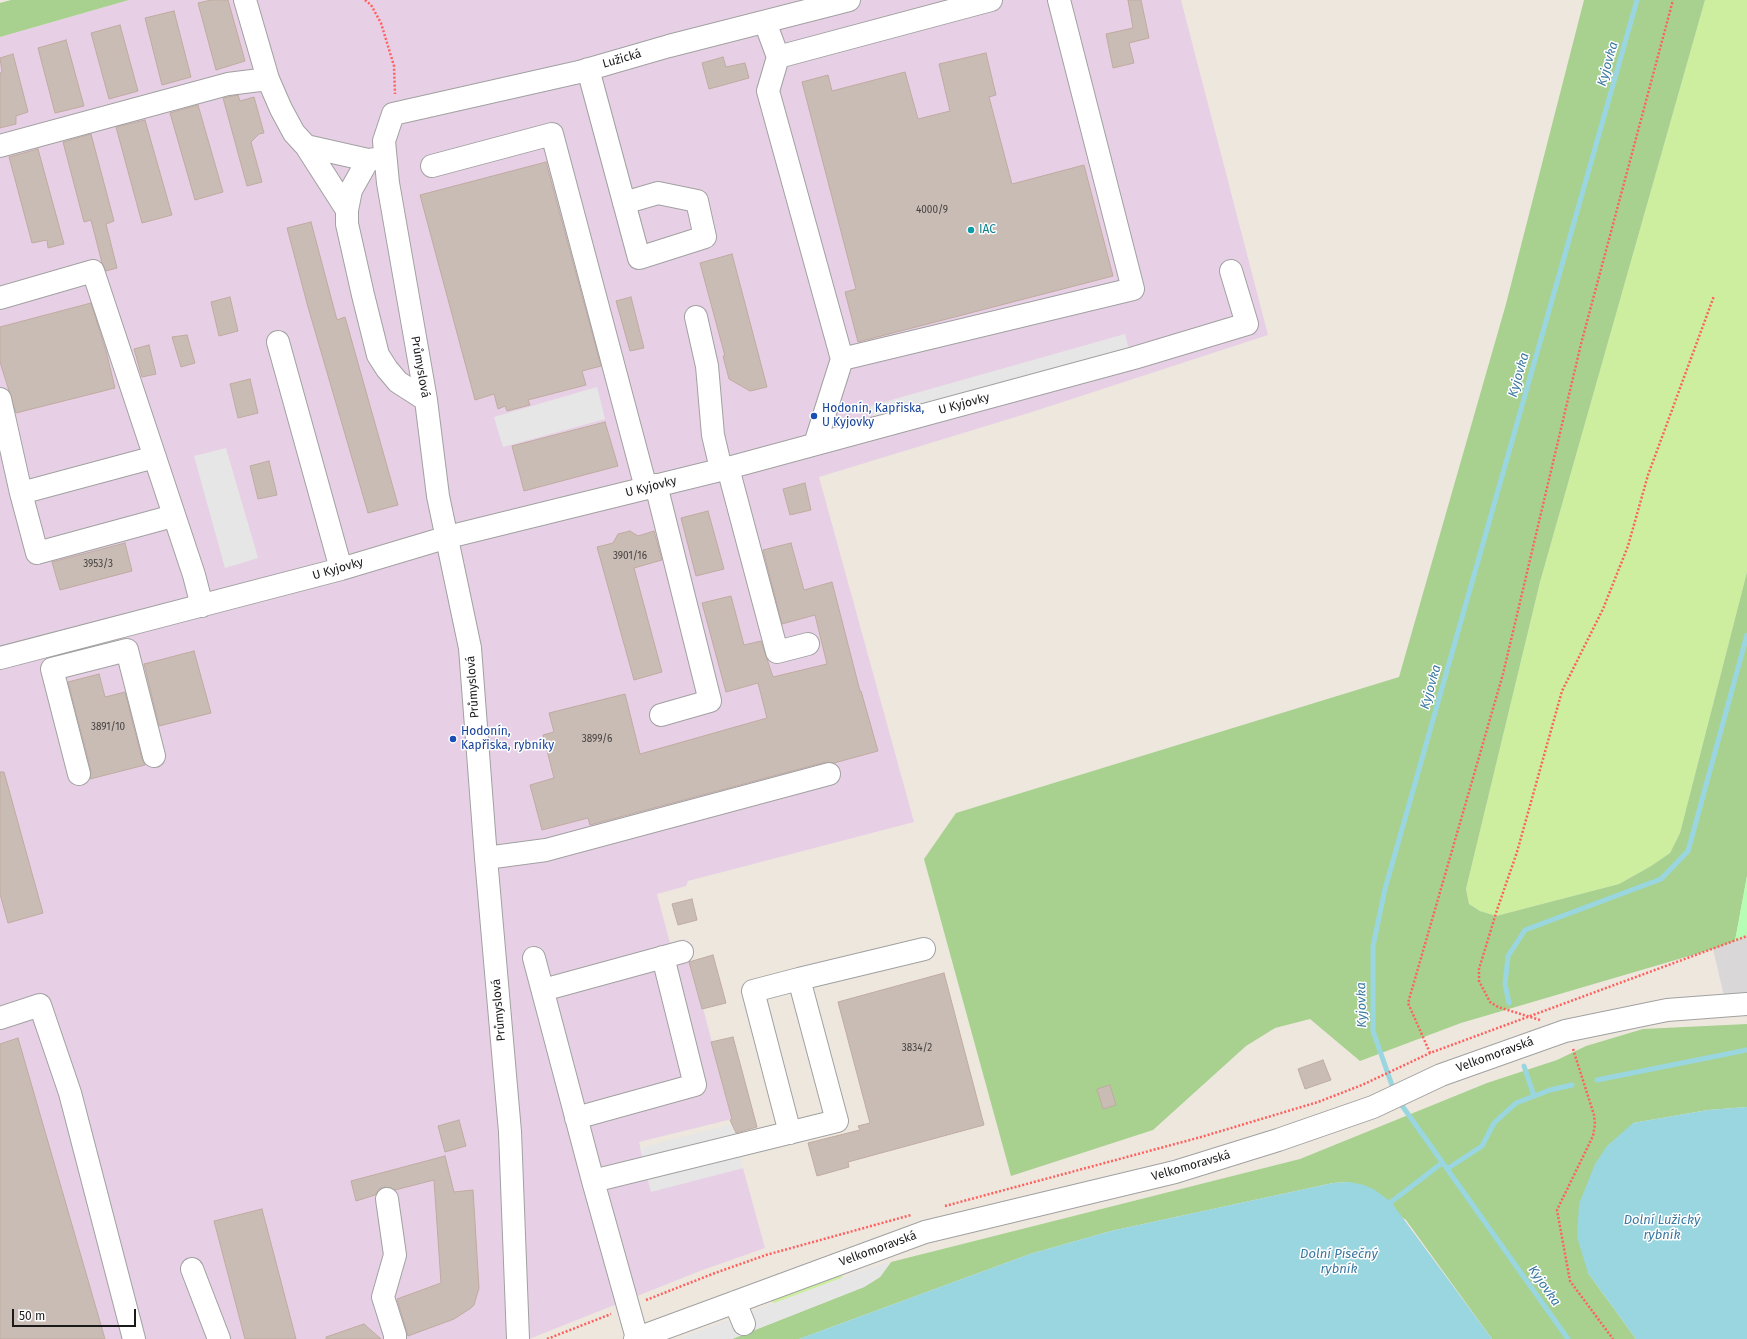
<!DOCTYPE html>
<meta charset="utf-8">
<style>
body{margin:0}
#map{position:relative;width:1747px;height:1339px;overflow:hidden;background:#ede7de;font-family:"Fira Sans",sans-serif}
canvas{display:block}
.scale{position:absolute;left:12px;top:1309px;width:124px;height:18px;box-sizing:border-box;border:2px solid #1a1a1a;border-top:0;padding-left:5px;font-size:12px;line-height:14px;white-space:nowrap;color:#1a1a1a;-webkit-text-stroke:3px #fff;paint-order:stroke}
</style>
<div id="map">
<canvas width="1747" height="1339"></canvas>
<div class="scale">50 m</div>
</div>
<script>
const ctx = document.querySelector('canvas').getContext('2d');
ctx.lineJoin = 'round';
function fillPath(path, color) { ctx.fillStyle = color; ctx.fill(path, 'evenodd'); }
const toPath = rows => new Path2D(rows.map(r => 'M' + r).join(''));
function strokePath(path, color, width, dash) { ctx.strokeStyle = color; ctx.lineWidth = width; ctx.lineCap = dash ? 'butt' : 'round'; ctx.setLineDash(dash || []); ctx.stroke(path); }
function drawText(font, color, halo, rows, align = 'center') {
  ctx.font = font + ' "Fira Sans",sans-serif'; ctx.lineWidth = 3; ctx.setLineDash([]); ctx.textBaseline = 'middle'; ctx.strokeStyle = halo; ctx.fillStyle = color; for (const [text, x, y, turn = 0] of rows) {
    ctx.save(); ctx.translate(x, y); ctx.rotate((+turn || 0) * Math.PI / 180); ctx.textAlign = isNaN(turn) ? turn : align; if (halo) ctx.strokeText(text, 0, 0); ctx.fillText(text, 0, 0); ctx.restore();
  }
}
const residential = toPath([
 [1747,936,1747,1012,1728,1013,1713,949]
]);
const industrial = toPath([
 [129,0,1181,0,1268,335,1032,412,819,477,914,822,688,881,686,886,657,894,670,943,685,939,732,1119,639,1142,651,1191,743,1168,765,1248,700,1271,529,1339,0,1339,0,37]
]);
const grass = toPath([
 [1705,0,1747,0,1747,572,1680,833,1670,853,1651,866,1619,884,1496,916,1480,911,1469,904,1466,889,1540,582],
 [843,1273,842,1278,776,1303,772,1302,772,1299]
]);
const forest = toPath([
 [11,0,129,0,0,37,0,3],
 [1584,0,1705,0,1540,582,1466,889,1469,904,1480,911,1496,916,1619,884,1651,866,1670,853,1680,833,1747,572,1747,876,1735,941,1713,949,1461,1023,1360,1061,1310,1019,1275,1028,1246,1046,1153,1130,1011,1176,924,859,956,813,1399,677,1506,304],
 [1747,1024,1747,1107,1708,1110,1633,1123,1588,1273,1636,1339,1492,1339,1406,1220,1349,1182,1333,1183,1111,1231,1030,1254,799,1339,732,1339,864,1287,880,1277,891,1262,1300,1159,1487,1083,1557,1060,1586,1046,1643,1029]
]);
const park = toPath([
 [1747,876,1747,936,1735,941]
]);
const parking = toPath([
 [1125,334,1129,349,874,421,870,406],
 [597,387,605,419,503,447,494,417],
 [226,448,258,558,225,568,194,456],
 [732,1124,743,1168,651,1192,640,1148],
 [891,1262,880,1277,864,1287,732,1339,678,1339,868,1268]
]);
const water = toPath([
 [1747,1107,1747,1339,1636,1339,1588,1273,1577,1237,1579,1204,1595,1164,1607,1146,1633,1123,1708,1110],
 [1349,1182,1364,1185,1375,1190,1391,1202,1492,1339,799,1339,1030,1254,1111,1231,1333,1183]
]);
const stream = toPath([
 [1509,1003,1505,984,1508,956,1525,930,1661,879,1688,851,1747,635],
 [1524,1066,1534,1096],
 [1597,1080,1747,1050],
 [1394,1091,1373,1031,1373,946,1385,889,1637,0],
 [1398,1100,1568,1339],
 [1447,1169,1482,1146,1494,1123,1516,1103,1550,1090,1572,1085],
 [1385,1203,1391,1202,1442,1163]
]);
const building = toPath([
 [211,0,228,0,245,61,216,70,198,3,211,0],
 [1128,0,1141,0,1149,38,1129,43,1134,63,1113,68,1106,34,1133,28,1128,0],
 [174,11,191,77,162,85,145,18,174,11],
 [120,25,138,91,109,99,91,33,120,25],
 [66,40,84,106,55,113,38,48,66,40],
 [986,53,996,95,989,97,1012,184,1084,165,1113,276,858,342,845,292,856,289,802,82,828,75,832,91,905,72,918,119,950,111,939,64,986,53],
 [13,54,28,112,16,116,16,124,0,128,0,73,2,72,0,58,13,54],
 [723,57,726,67,745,63,749,78,709,89,702,63,723,57],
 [238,95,240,101,254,97,264,133,259,134,251,142,262,182,247,186,223,98,238,95],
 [198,105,223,192,195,200,170,113,198,105],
 [145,120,172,215,142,223,116,127,145,120],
 [91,134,114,221,106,224,117,268,106,271,102,263,91,220,84,222,63,142,91,134],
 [38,149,64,244,48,248,47,240,32,243,9,157,38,149],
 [546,162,601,366,582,371,586,385,528,400,530,405,507,411,505,406,498,409,494,394,475,400,420,195,546,162],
 [311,222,337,320,345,317,398,505,368,513,308,307,287,228,311,222],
 [732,254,767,387,750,391,729,379,723,356,725,356,700,263,732,254],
 [230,297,238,331,219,336,211,302,230,297],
 [631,297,644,348,630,351,616,301,631,297],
 [91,303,106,351,115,388,16,413,0,362,0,327,91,303],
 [187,335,195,363,181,367,172,337,187,335],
 [149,345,156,374,142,377,134,349,149,345],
 [250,379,258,413,238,418,230,384,250,379],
 [605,422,618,466,524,491,512,446,605,422],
 [269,461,277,495,258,499,250,466,269,461],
 [805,483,811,510,790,515,783,489,805,483],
 [708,511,724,569,696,576,681,518,708,511],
 [630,531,638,536,654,531,662,560,634,568,662,672,634,680,597,547,613,543,618,534,630,531],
 [125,543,132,571,60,590,52,562,125,543],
 [791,543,804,590,832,582,860,691,861,691,878,751,834,763,826,762,590,825,588,818,542,830,530,785,554,778,543,735,554,732,549,713,625,694,640,754,767,718,758,683,726,692,702,603,731,596,744,645,761,641,773,677,827,664,815,615,782,624,763,550,791,543],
 [194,651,211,713,159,726,144,664,194,651],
 [99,674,105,697,125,692,142,759,145,765,90,779,91,771,68,682,99,674],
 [0,772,4,772,43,913,8,923,0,894,0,772],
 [692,899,697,920,678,925,672,904,692,899],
 [713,955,726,1003,702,1009,689,962,713,955],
 [944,973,984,1125,848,1162,849,1167,817,1176,808,1143,860,1130,858,1126,870,1123,838,1002,944,973],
 [733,1037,757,1127,736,1133,730,1120,732,1119,711,1042,733,1037],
 [18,1038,105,1339,0,1339,0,1044,18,1038],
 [1323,1060,1331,1080,1305,1089,1298,1069,1323,1060],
 [1110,1085,1116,1105,1103,1109,1097,1089,1110,1085],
 [459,1120,466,1146,445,1152,438,1126,459,1120],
 [445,1156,454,1192,473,1190,479,1288,474,1305,471,1308,454,1319,408,1336,397,1299,441,1283,434,1180,395,1190,385,1187,379,1189,375,1195,356,1201,351,1181,445,1156],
 [262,1209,296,1339,245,1339,214,1221,262,1209],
 [364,1324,381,1339,326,1339,326,1337,364,1324]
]);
const path = toPath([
 [365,0,371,5,381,23,394,66,395,94],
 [1540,1020,1498,1007,1490,1002,1479,981,1479,969,1497,910,1517,852,1562,691,1603,609,1628,546,1648,475,1714,296],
 [1573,1049,1594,1115,1595,1124,1593,1136,1557,1210,1570,1281,1613,1339],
 [1430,1053,1408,1003,1503,674,1581,344,1673,0],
 [945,1206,1201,1137,1318,1102,1362,1085,1430,1053,1747,936],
 [646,1300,715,1273,766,1255,911,1215],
 [547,1339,611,1314]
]);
const minor = toPath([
 [245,0,268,79,281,109,294,133,306,146,347,210],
 [765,22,778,57],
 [588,69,639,258,705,237,697,201,658,193,624,203],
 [0,146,228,84,268,79],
 [306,146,368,160,381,158],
 [368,160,351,190,347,210,347,224,363,295,378,355,387,369,398,382,426,400],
 [432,166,552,134,646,488],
 [0,298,93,271,194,575,202,606],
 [696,317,707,366,713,435,721,469],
 [278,342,341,569],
 [842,359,1133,289,1059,0],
 [0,399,21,493],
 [815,444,842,359,768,91,778,57,991,0],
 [155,457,21,493,37,553,173,516],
 [728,468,777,652,808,644],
 [656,485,710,701,661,715],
 [0,658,341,569,448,537,728,468,1134,358,1247,324,1231,271],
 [79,774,52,669,127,650,154,756],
 [486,858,546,850,829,774],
 [534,958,593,1181,637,1338],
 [543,990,682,952],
 [0,1018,40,1005,70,1093,134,1339],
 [576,1118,695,1085,663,957],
 [790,1133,753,991,799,979],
 [593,1181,837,1121,799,979,924,949],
 [387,1199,395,1255,383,1297,395,1335,395,1339],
 [192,1269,219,1339],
 [735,1302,744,1324],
 [518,1339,510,1132,486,858,470,648,438,496,426,400,388,183,384,141,393,114,579,72,669,46,849,0],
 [635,1339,925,1232,1175,1172,1278,1140,1373,1107,1441,1075,1565,1031,1667,1010,1747,1004]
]);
const markers = [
 [971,230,4,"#0f9aa8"],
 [814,416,4,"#1a4fb4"],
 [453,739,4,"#1a4fb4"]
];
const numberNames = [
 ["4000/9",932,210],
 ["3901/16",630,556],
 ["3953/3",98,564],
 ["3891/10",108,727],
 ["3899/6",597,739],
 ["3834/2",917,1048]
];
const streetNames = [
 ["Lužická",622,59,-16],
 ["Průmyslová",420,367,80],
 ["U Kyjovky",964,404,-15],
 ["U Kyjovky",651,487,-14],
 ["U Kyjovky",338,569,-16],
 ["Průmyslová",473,687,-94],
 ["Průmyslová",499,1010,-95],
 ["Velkomoravská",1495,1055,-20],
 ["Velkomoravská",1191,1166,-16],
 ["Velkomoravská",878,1249,-20]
];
const cultureNames = [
 ["IAC",979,230]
];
const transitNames = [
 ["Hodonín, Kapřiska,",822,409],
 ["U Kyjovky",822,423],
 ["Hodonín,",461,732],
 ["Kapřiska, rybníky",461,746]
];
const waterNames = [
 ["Kyjovka",1608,64,-74],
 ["Kyjovka",1519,375,-74],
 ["Kyjovka",1431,687,-74],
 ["Kyjovka",1362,1005,-91],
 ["Dolní Lužický",1662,1220],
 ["rybník",1662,1235],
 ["Dolní Písečný",1339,1254],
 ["rybník",1339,1269],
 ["Kyjovka",1544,1286,55]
];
fillPath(residential, '#d9d7d7');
fillPath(industrial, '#e7d0e5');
fillPath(grass, '#ccee9e');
fillPath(forest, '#a8d18f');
fillPath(park, '#b6feb5');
fillPath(parking, '#e6e6e6');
fillPath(water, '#9ad6e0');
strokePath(stream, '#9ad6e0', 5);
fillPath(building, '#c9bcb5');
strokePath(building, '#c0aba0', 1);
strokePath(minor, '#a1a1a1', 24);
strokePath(path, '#ff605e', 2.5, [2, 2]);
strokePath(minor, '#fff', 22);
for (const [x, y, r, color] of markers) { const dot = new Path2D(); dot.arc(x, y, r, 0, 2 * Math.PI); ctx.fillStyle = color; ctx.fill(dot); strokePath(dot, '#fff', 1.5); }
drawText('10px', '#464241', null, numberNames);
drawText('12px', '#1a1a1a', '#fff', streetNames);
drawText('12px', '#0d838f', '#fff', cultureNames, 'left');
drawText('12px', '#164399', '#fff', transitNames, 'left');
drawText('italic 13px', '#3b78a1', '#fff', waterNames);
</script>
